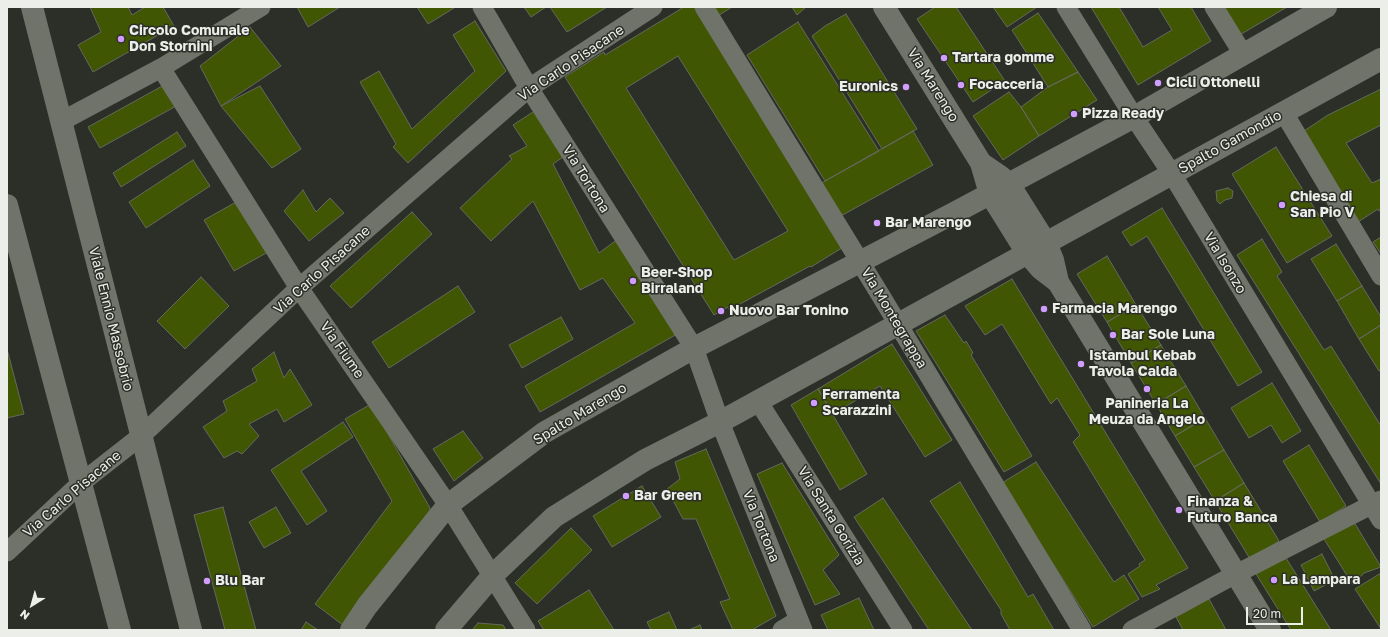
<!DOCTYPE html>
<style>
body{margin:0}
#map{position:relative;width:1388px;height:637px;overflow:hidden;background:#2c2f27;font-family:"Golos Text",sans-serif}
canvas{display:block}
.frame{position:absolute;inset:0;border:8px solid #eceee9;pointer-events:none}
.north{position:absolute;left:12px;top:585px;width:40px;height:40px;-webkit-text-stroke:3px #2c2f27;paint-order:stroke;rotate:217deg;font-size:11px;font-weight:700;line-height:16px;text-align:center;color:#eceee9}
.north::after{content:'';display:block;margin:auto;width:14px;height:18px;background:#eceee9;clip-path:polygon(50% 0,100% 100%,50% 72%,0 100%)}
.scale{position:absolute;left:1246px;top:607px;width:57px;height:18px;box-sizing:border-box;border:2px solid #eceee9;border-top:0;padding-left:5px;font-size:12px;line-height:14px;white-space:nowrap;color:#eceee9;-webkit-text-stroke:3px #2c2f27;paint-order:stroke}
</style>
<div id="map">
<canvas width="1388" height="637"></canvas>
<div class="frame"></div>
<div class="north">N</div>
<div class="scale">20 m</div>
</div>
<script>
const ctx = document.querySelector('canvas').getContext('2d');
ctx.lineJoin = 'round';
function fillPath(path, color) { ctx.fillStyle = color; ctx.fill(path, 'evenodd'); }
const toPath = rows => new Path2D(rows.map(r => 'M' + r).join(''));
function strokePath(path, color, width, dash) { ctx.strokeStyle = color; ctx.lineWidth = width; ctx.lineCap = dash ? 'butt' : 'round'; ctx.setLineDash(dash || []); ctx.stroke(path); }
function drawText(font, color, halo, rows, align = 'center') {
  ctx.font = font + ' "Golos Text",sans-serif'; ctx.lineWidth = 3; ctx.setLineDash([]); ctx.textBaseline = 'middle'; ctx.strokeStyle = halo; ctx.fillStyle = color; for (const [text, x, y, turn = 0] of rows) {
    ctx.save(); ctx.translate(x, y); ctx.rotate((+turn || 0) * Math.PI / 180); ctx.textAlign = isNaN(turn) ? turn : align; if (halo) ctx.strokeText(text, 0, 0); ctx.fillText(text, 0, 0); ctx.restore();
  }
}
const building = toPath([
 [90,7,128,7,132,15,145,7,163,7,174,26,93,72,78,45,101,32,90,7],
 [297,7,340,7,308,27,297,7],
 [417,7,454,7,454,8,428,24,417,7],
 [524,7,546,7,531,17,524,7],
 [550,7,607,7,567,32,550,7],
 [684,7,695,7,845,246,811,267,810,266,729,310,728,307,714,315,565,77,604,52,605,55,684,7],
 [678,56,788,231,734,260,626,88,678,56],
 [710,7,732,7,716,17,710,7],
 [792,7,806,7,797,15,792,7],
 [935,7,956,7,1005,81,973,102,917,19,935,7],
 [993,7,1037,7,1007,27,993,7],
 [1091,7,1119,7,1143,47,1172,30,1158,7,1191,7,1211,41,1138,85,1091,7],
 [1227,7,1287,7,1238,36,1223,9,1227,7],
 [1038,13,1078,72,1048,87,1012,30,1038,13],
 [846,14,917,129,882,149,812,36,825,26,846,14],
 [475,21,506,71,408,163,393,147,396,144,360,82,379,71,412,129,475,71,453,35,475,21],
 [798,22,879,151,825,181,747,55,798,22],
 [250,27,281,66,221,106,200,66,250,27],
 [1078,72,1097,100,1039,136,1021,107,1048,87,1078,72],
 [166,84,178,105,100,148,88,127,166,84],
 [260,86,301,149,272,168,221,106,260,86],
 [1381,89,1381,125,1346,143,1372,183,1381,179,1381,210,1379,211,1378,209,1358,222,1301,133,1328,115,1381,89],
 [1009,92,1021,107,1039,136,1003,160,973,116,1009,92],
 [536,110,566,155,553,164,599,253,618,239,677,334,540,412,525,386,635,323,603,278,580,290,533,201,491,241,460,208,512,159,509,156,527,146,513,125,536,110],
 [913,131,933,165,839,217,818,185,913,131],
 [177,132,186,146,121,187,113,173,177,132],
 [1276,147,1332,236,1287,263,1232,174,1276,147],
 [193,160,210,186,146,228,129,202,193,160],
 [1228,188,1233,191,1232,198,1225,200,1220,204,1217,201,1216,191,1228,188],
 [303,190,316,212,330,198,344,213,309,241,284,211,303,190],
 [238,201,268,252,234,271,204,220,238,201],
 [1162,208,1262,372,1238,386,1147,236,1131,246,1122,232,1162,208],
 [412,212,432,234,351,308,330,286,412,212],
 [1381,237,1381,254,1373,242,1381,237],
 [1262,239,1282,272,1277,276,1324,350,1331,346,1381,426,1381,484,1237,255,1262,239],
 [1336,244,1362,286,1337,301,1311,259,1336,244],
 [1107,256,1136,305,1107,322,1077,274,1107,256],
 [201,277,229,306,185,349,157,321,201,277],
 [1012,279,1188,568,1156,585,1160,589,1142,597,1128,574,1140,566,1139,564,1145,560,1073,442,1080,435,1057,398,1051,404,1002,324,985,335,965,306,1012,279],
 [458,286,475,312,389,368,372,342,458,286],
 [1362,286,1381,317,1381,325,1359,339,1337,301,1362,286],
 [1136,305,1161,345,1131,363,1107,322,1136,305],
 [945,315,964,343,966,341,973,353,971,355,1032,456,1004,472,916,331,945,315],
 [561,317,573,339,522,368,509,345,561,317],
 [1381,325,1381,370,1379,371,1359,339,1381,325],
 [892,344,952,440,925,457,880,386,833,414,818,389,892,344],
 [1161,345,1186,386,1156,404,1131,363,1161,345],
 [7,349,24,414,7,418,7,349],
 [274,352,284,378,290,369,312,405,284,422,277,409,249,424,259,436,242,454,237,451,224,458,203,427,227,411,223,401,257,381,252,369,274,352],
 [1272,383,1301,431,1282,443,1271,425,1249,438,1231,408,1272,383],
 [1186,386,1205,418,1175,436,1156,404,1186,386],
 [818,389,867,474,840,490,791,405,818,389],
 [371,404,430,508,430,510,344,626,315,604,392,501,345,419,371,404],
 [1205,418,1224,450,1194,467,1175,436,1205,418],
 [343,422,353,437,301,471,327,511,307,525,271,470,343,422],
 [463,431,483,458,454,481,433,449,463,431],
 [1309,445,1346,506,1320,522,1283,461,1309,445],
 [706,449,776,616,752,630,733,630,720,602,730,599,696,519,683,519,667,489,680,479,675,462,706,449],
 [1224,450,1244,483,1215,501,1194,467,1224,450],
 [1036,462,1114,582,1124,575,1139,599,1093,627,1002,483,1036,462],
 [782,463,839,555,823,570,840,594,815,605,757,474,782,463],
 [960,482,1028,597,1033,594,1054,630,1010,630,1001,614,1001,610,930,501,960,482],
 [1244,483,1279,541,1250,559,1215,501,1244,483],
 [642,486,661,517,612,547,593,516,642,486],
 [883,498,972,630,929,630,854,517,883,498],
 [223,507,256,630,225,630,194,515,223,507],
 [276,507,291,533,264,548,249,522,276,507],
 [1354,522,1381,567,1364,573,1353,585,1324,539,1354,522],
 [571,528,592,550,537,604,515,583,571,528],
 [1322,554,1335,580,1314,591,1301,565,1322,554],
 [1286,558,1331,630,1291,630,1256,574,1286,558],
 [1381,573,1381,629,1355,589,1381,573],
 [589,590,614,630,544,630,538,621,589,590],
 [859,598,874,630,828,630,821,615,859,598],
 [1209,599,1226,630,1183,630,1176,617,1209,599],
 [669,612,677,630,651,630,647,622,669,612],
 [306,622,318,630,301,630,306,622],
 [478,623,503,625,506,630,472,630,478,623],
 [700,625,702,630,689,630,700,625]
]);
const street = toPath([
 [482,7,529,88,694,348,720,422,803,630],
 [704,7,881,296,1082,630],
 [1066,7,1134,117,1172,174,1381,520],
 [1214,7,1243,54],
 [161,68,299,288,448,505,526,630],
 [1284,113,1381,276],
 [62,121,161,68,261,7],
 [758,401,903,630],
 [7,552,81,483,141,436,299,288,529,88,653,7],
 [782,630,799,620],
 [1132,630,1236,574,1381,500]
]);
const secondary = toPath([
 [32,7,191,630],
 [884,7,981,163,990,194,999,208,1027,253,1041,269,1058,282],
 [981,163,1000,176,1009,184,1046,243,1053,260,1058,282,1270,630],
 [7,205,120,630],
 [351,630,367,606,448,505,545,432,694,348,954,213,1134,117,1326,7],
 [446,630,493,575,554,517,645,460,720,422,1381,59]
]);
const markers = [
 [121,39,4,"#d19dfe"],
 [944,58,4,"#d19dfe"],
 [1158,83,4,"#d19dfe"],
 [961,85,4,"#d19dfe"],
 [906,87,4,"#d19dfe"],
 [1074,114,4,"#d19dfe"],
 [1282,205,4,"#d19dfe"],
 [877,223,4,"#d19dfe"],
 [633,281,4,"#d19dfe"],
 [1044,309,4,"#d19dfe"],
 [721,311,4,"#d19dfe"],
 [1113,335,4,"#d19dfe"],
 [1081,364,4,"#d19dfe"],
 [1147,389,4,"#d19dfe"],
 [814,403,4,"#d19dfe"],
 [626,496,4,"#d19dfe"],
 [1179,510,4,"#d19dfe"],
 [1274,580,4,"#d19dfe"],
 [207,581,4,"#d19dfe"]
];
const poiNames = [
 ["Circolo Comunale",129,31],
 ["Don Stornini",129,47],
 ["Tartara gomme",952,58],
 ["Cicli Ottonelli",1166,83],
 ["Focacceria",969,85],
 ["Euronics",898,87,"right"],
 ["Pizza Ready",1082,114],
 ["Chiesa di",1290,197],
 ["San Pio V",1290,213],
 ["Bar Marengo",885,223],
 ["Beer-Shop",641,273],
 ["Birraland",641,289],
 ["Farmacia Marengo",1052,309],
 ["Nuovo Bar Tonino",729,311],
 ["Bar Sole Luna",1121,335],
 ["Istambul Kebab",1089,356],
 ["Tavola Calda",1089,372],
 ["Ferramenta",822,395],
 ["Scarazzini",822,411],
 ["Panineria La",1147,404,"center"],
 ["Meuza da Angelo",1147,420,"center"],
 ["Bar Green",634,496],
 ["Finanza &",1187,502],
 ["Futuro Banca",1187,518],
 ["La Lampara",1282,580],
 ["Blu Bar",215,581]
];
const streetNames = [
 ["Via Carlo Pisacane",571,63,-34],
 ["Via Marengo",933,85,58],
 ["Spalto Gamondio",1230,142,-29],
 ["Via Tortona",586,179,58],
 ["Via Isonzo",1225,263,59],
 ["Via Carlo Pisacane",322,270,-42],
 ["Via Montegrappa",894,318,59],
 ["Viale Ennio Massobrio",111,319,76],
 ["Via Fiume",342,350,55],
 ["Spalto Marengo",580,414,-31],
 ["Via Carlo Pisacane",72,494,-41],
 ["Via Santa Gorizia",831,516,58],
 ["Via Tortona",761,526,68]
];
fillPath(building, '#405602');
strokePath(building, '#656960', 1);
strokePath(street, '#6f736a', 19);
strokePath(secondary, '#6f736a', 22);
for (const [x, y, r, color] of markers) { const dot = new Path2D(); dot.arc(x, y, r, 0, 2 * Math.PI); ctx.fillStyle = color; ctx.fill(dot); strokePath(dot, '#2c2f27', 1.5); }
drawText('bold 14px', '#eceee9', '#2c2f27', poiNames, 'left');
drawText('14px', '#eceee9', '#2c2f27', streetNames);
</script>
